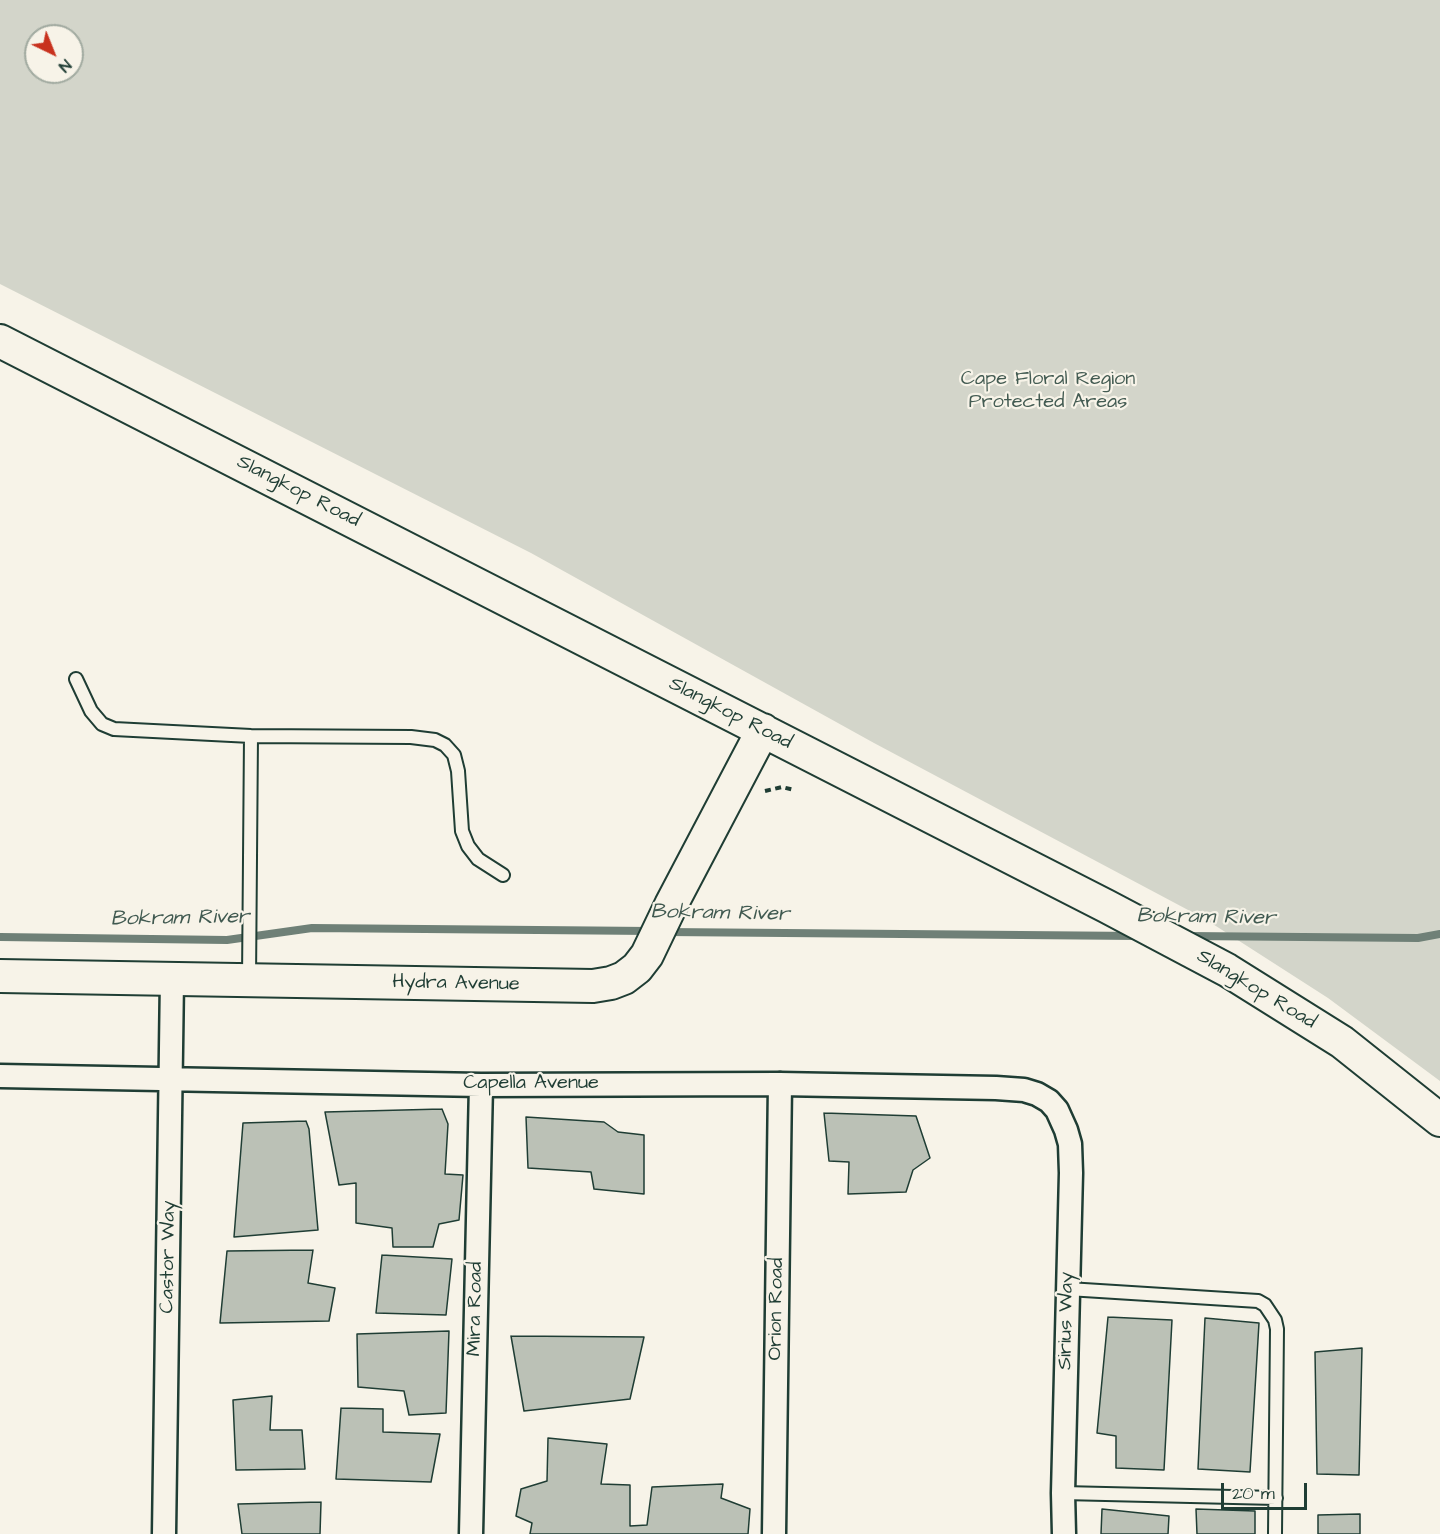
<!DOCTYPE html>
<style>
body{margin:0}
#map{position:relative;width:1440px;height:1534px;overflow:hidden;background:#f7f3e8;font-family:"Architects Daughter",sans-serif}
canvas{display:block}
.north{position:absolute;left:24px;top:24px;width:60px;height:60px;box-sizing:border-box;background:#f7f3e8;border:2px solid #a1aaa0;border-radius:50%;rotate:137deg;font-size:16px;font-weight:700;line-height:24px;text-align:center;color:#1f3d34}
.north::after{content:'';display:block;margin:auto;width:21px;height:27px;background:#c8321e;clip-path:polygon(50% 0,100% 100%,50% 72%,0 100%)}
.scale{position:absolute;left:1221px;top:1483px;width:86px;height:27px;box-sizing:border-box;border:3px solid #1f3d34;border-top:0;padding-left:8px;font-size:18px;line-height:21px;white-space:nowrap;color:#1f3d34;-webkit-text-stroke:4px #f7f3e8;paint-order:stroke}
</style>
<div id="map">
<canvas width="1440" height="1534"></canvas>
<div class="north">N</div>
<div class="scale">20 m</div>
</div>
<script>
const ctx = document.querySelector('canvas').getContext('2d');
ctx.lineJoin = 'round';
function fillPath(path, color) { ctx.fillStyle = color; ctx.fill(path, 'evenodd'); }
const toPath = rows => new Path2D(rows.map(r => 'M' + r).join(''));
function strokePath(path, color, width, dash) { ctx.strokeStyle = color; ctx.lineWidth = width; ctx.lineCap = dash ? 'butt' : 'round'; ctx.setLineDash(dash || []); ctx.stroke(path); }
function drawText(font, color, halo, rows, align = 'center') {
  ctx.font = font + ' "Architects Daughter",sans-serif'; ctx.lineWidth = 4.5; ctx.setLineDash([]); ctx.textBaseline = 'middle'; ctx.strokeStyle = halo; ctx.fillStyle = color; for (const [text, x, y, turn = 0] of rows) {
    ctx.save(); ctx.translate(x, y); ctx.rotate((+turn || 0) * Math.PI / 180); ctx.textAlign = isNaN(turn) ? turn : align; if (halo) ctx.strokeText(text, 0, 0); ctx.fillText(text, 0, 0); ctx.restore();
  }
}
const green = toPath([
 [0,0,1440,0,1440,1081,1328,998,1205,919,874,743,531,553,0,284],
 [36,36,72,36,72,72,36,72]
]);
const stream = toPath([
 [666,932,1139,936],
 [1188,936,1418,938,1440,934],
 [0,937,227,940,312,928,650,931]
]);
const building = toPath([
 [442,1109,448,1124,445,1174,463,1175,459,1220,439,1224,433,1247,393,1247,392,1228,356,1223,356,1183,339,1185,325,1112,442,1109],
 [824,1113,916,1116,930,1158,913,1170,906,1192,848,1194,849,1162,829,1161,824,1113],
 [526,1117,604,1122,618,1132,644,1135,644,1194,594,1189,591,1172,528,1168,526,1117],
 [306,1121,309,1129,318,1230,234,1237,243,1123,306,1121],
 [313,1250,308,1283,335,1288,329,1321,220,1323,227,1251,313,1250],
 [382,1255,452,1259,446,1315,376,1313,382,1255],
 [1108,1317,1172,1320,1164,1470,1116,1468,1116,1436,1097,1433,1108,1317],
 [1205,1318,1259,1323,1250,1472,1198,1469,1205,1318],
 [449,1331,446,1413,409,1415,404,1391,358,1387,357,1334,449,1331],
 [511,1336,644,1337,630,1399,524,1411,511,1336],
 [1362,1348,1359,1475,1317,1474,1315,1352,1362,1348],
 [272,1396,270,1430,302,1430,305,1469,236,1470,233,1400,272,1396],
 [341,1408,383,1409,383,1432,440,1434,431,1482,336,1479,341,1408],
 [548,1438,607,1444,601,1484,630,1485,630,1526,647,1525,652,1487,723,1484,721,1498,750,1509,748,1534,530,1534,532,1523,516,1516,521,1489,547,1481,548,1438],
 [321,1502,320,1534,242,1534,238,1504,321,1502],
 [1102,1509,1169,1516,1168,1534,1101,1534,1102,1509],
 [1196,1509,1255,1511,1255,1534,1197,1534,1196,1509],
 [1360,1514,1360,1534,1318,1534,1318,1515,1360,1514]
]);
const path = toPath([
 [765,791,782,787,794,790]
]);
const lane = toPath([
 [76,679,91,711,102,724,114,729,251,736,411,737,435,740,445,745,454,755,458,771,462,831,468,846,478,859,503,875],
 [249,980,251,736],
 [1068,1289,1258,1301,1265,1305,1275,1320,1277,1329,1275,1534],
 [1063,1493,1276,1498]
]);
const street = toPath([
 [0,1076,481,1085,780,1084,996,1088,1024,1090,1037,1094,1049,1101,1057,1110,1066,1130,1070,1144,1071,1173,1063,1493,1064,1534],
 [164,1534,172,979],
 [471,1534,481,1085],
 [774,1534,780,1084]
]);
const secondary = toPath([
 [0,341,1106,906,1227,970,1342,1042,1440,1120],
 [0,976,593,986,611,983,624,978,637,968,647,955,671,905,763,730]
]);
const parkNames = [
 ["Cape Floral Region",1048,380],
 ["Protected Areas",1048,403]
];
const streetNames = [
 ["Slangkop Road",298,492,27],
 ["Slangkop Road",730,714,27],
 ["Hydra Avenue",456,984,1],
 ["Slangkop Road",1256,990,31],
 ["Capella Avenue",531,1084],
 ["Castor Way",169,1257,-89],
 ["Mira Road",476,1309,-89],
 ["Orion Road",777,1309,-89],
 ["Sirius Way",1067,1321,-89]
];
const waterNames = [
 ["Bokram River",720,914,1],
 ["Bokram River",1206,918,1],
 ["Bokram River",180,919,-1]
];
fillPath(green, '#d3d5ca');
strokePath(stream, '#6f8077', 8);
fillPath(building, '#bbc1b6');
strokePath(building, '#1f3d34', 1.5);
strokePath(lane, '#1f3d34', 16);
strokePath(street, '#1f3d34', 27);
strokePath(secondary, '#1f3d34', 36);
strokePath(path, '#1f3d34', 4, [6, 4.5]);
strokePath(lane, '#f7f3e8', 12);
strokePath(street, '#f7f3e8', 22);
strokePath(secondary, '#f7f3e8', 32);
drawText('20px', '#435b52', '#f7f3e8', parkNames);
drawText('20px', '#1f3d34', '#f7f3e8', streetNames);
drawText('italic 21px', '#405950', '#f7f3e8', waterNames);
</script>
